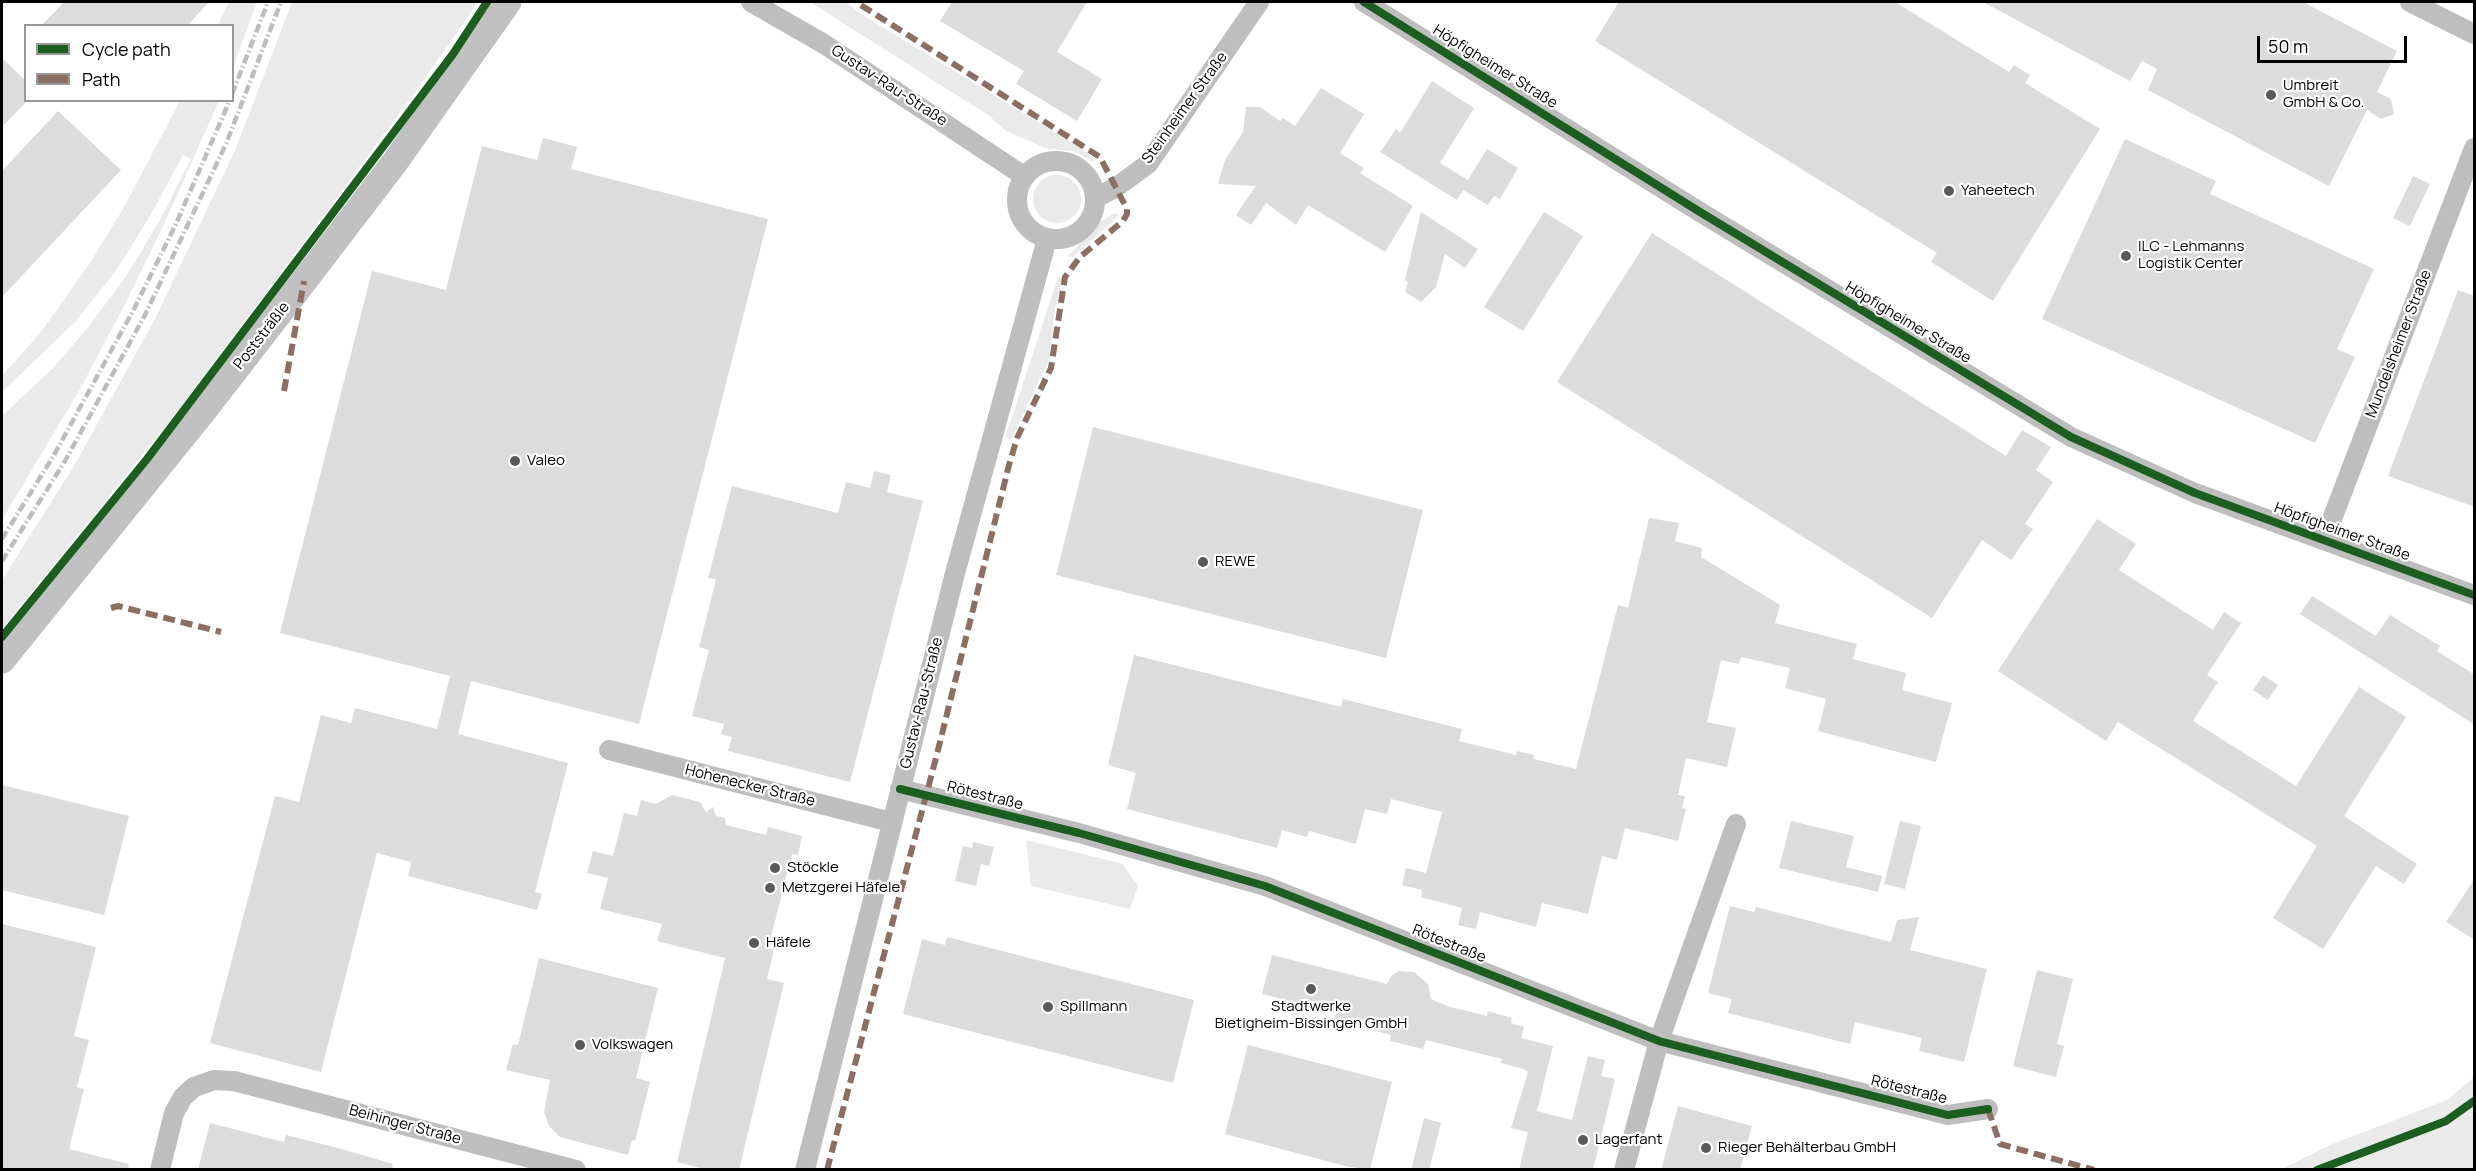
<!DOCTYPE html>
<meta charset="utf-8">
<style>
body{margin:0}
#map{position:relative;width:2476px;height:1171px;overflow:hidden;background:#fff;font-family:Manrope,sans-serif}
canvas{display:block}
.frame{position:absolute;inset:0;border:3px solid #000;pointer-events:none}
.legend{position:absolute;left:24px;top:24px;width:210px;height:78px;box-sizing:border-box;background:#fff;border:2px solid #999;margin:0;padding:8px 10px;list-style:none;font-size:18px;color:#000}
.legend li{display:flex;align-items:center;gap:12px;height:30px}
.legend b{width:30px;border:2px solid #999}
.scale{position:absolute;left:2257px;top:36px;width:150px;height:27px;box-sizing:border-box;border:3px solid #000;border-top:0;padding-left:8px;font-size:18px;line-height:21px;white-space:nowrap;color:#000;-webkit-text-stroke:4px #fff;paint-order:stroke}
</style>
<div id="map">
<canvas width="2476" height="1171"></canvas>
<div class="frame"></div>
<ul class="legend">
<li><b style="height:8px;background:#1b5e20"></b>Cycle path</li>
<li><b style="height:8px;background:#8d6e63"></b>Path</li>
</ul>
<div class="scale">50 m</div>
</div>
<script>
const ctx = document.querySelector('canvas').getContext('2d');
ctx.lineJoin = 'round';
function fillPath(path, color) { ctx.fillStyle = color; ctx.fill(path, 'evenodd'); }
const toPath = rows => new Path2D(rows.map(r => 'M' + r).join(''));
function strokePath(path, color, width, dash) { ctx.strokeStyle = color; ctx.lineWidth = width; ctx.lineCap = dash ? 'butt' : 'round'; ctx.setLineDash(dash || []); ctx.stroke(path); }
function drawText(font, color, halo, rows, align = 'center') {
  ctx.font = font + ' Manrope,sans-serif'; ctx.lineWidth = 4.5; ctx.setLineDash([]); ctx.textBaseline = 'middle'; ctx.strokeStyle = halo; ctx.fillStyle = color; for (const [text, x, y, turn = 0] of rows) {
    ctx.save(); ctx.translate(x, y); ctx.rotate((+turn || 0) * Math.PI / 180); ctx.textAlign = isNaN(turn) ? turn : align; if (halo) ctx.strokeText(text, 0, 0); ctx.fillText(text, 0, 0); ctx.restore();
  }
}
const green = toPath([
 [229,2,257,2,233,67,232,26,218,25],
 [292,2,478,2,419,87,177,412,2,629,2,580,74,466,155,319,236,148],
 [810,2,846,2,861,14,1074,144,1094,158,1094,162,1074,151,1048,149,1006,131,988,115],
 [180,101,219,101,166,220,125,304,80,389,2,520,2,416,53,368,85,331,125,278,160,220,191,159,183,155,150,216,115,272,75,322,2,392,2,376,41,332,90,263,123,209],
 '1033 199a24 24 0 1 1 48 0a24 24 0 1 1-48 0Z',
 [1115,213,1119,216,1072,258,1068,256,1100,222],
 [1058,277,1063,278,1055,309,1050,358,1011,440,1006,436,1007,432],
 [1026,840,1123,864,1138,886,1130,909,1031,886],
 [2474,1077,2474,1169,2282,1169,2330,1145,2447,1100]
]);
const building = toPath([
 [64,2,209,2,187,26,41,26],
 [952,2,1087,2,1057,52,1102,79,1077,121,1016,84,1024,71,940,21],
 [1619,2,1895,2,2009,72,2014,65,2030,75,2025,83,2100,129,1993,301,1931,262,1937,253,1595,41],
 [1983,2,2303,2,2397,51,2377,92,2391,99,2394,114,2381,119,2367,110,2329,186,2148,90,2157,69,2142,61,2130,81],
 [2,58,26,81,26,102,2,127],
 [1432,81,1474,108,1440,163,1468,180,1487,149,1518,168,1500,199,1494,196,1488,205,1463,190,1457,200,1380,152,1396,129,1400,133],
 [1321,88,1364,114,1340,153,1364,168,1360,173,1413,206,1385,252,1308,205,1296,225,1266,203,1251,225,1236,215,1256,186,1218,184,1225,160,1243,132,1246,107,1260,107,1280,121,1283,118,1295,126],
 [58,111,121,170,2,297,2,171],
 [543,138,577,147,571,169,768,219,639,724,471,681,458,734,568,763,535,892,542,894,537,910,408,876,411,862,377,853,321,1072,210,1043,275,796,299,802,321,715,351,723,355,708,437,729,450,676,280,633,372,271,446,290,482,146,537,160],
 [2125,139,2216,181,2210,194,2374,269,2337,349,2355,357,2315,443,2042,319],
 [2413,176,2430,184,2410,226,2393,218],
 [1421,212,1478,249,1465,268,1445,254,1436,287,1421,302,1405,292,1408,282,1405,280],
 [1544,212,1583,236,1523,331,1484,307],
 [1652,233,2006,456,2022,430,2051,447,2036,470,2053,482,2025,524,2033,529,2011,560,1982,540,1932,618,1557,382],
 [2458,290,2475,296,2475,507,2388,476],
 [1093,427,1423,510,1386,658,1056,575],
 [874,471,891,475,887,492,923,501,850,782,728,751,732,737,721,734,724,724,692,716,709,650,699,647,716,579,708,578,732,486,838,513,846,482,870,488],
 [1649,518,1679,523,1675,541,1702,548,1701,557,1780,605,1775,623,1857,644,1853,659,1906,673,1902,690,1952,703,1936,762,1818,731,1826,699,1785,688,1790,668,1741,657,1739,664,1721,660,1707,722,1736,728,1727,767,1686,758,1678,795,1685,796,1682,808,1686,809,1678,841,1625,828,1617,860,1602,856,1588,914,1542,903,1536,927,1480,912,1476,929,1458,925,1462,908,1421,897,1422,890,1402,885,1406,868,1426,873,1442,812,1391,799,1387,814,1365,809,1356,844,1309,831,1307,837,1282,830,1277,848,1127,809,1136,773,1108,765,1134,655,1341,707,1343,699,1462,729,1459,741,1516,755,1517,751,1534,755,1533,759,1576,769,1618,605,1628,608],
 [2097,519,2136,544,2119,570,2213,630,2224,612,2241,623,2207,675,2218,682,2193,721,2296,786,2359,687,2406,717,2344,816,2417,864,2404,884,2376,866,2323,949,2273,918,2317,846,2118,722,2106,741,1998,671],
 [2312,596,2376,636,2390,615,2440,646,2437,651,2475,675,2475,725,2300,614],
 [2263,675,2278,685,2268,700,2253,690],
 [2,785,129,816,104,915,2,890],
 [672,795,700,802,706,812,713,807,716,816,725,818,726,825,766,835,768,827,802,836,798,855,792,854,768,949,774,949,767,979,784,983,739,1170,708,1170,677,1162,725,958,657,941,662,924,600,909,608,878,587,873,593,851,613,856,624,813,637,816,641,800,656,804],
 [1791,821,1854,836,1846,867,1882,876,1878,892,1779,868],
 [1900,821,1921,826,1905,889,1884,884],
 [973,842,994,847,989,866,981,864,976,886,955,881,963,846,972,848],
 [2475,878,2475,940,2446,922],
 [1730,906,1754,912,1756,907,1891,942,1897,920,1919,917,1910,950,1987,969,1964,1062,1919,1051,1922,1038,1855,1022,1850,1044,1728,1013,1732,999,1708,993],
 [2,924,96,947,74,1036,89,1040,77,1087,84,1089,69,1149,129,1164,128,1170,2,1170],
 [947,937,1194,1000,1173,1083,903,1014,922,939,945,945],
 [1272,955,1387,984,1391,976,1399,971,1414,972,1428,984,1431,999,1447,1006,1487,1016,1488,1011,1512,1018,1511,1023,1524,1027,1521,1038,1553,1046,1537,1111,1572,1120,1588,1056,1605,1060,1601,1076,1615,1079,1593,1170,1519,1170,1528,1132,1511,1128,1528,1072,1524,1069,1501,1063,1502,1059,1426,1040,1423,1049,1390,1041,1391,1035,1334,1020,1336,1012,1262,994],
 [539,958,658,988,636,1078,650,1082,635,1141,632,1140,628,1155,560,1137,549,1126,544,1112,550,1080,506,1070,513,1044,518,1045],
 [2037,970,2073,979,2057,1044,2064,1046,2056,1077,2013,1066],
 [1248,1045,1392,1082,1370,1170,1345,1166,1225,1134],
 [1678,1106,1752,1126,1740,1170,1661,1170],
 [1424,1118,1441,1123,1429,1170,1411,1170],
 [210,1123,284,1142,286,1135,342,1149,393,1164,392,1170,198,1170]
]);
const minor = toPath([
 [751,2,824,44,1024,176],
 [1364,2,1700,212,2071,437,2195,493,2474,595],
 [2410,2,2474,34],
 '1017 200a39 39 0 1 1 78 0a39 39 0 1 1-78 0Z',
 [1095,198,1115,188,1148,164,1259,2],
 [2324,540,2474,148],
 [609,750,891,822],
 [900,789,1079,833,1265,886,1659,1041,1948,1115,1988,1109],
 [160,1170,174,1113,183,1097,194,1087,214,1080,234,1081,576,1170],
 [805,1170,954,577,1047,239],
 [1624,1170,1659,1041,1736,824]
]);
const secondary = toPath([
 [2,660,204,410,294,294,395,162,508,2]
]);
const rail = toPath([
 [232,94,268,2],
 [2,539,54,455,134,309,176,224,230,100],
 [2,561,65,461,145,315,226,144,281,2]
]);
const quiet = toPath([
 [284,391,304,281],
 [111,608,118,606,221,632],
 [1988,1109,2000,1144,2094,1170],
 [827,1170,936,758,1009,465,1017,438,1051,368,1065,277,1080,257,1123,221,1127,214,1127,209,1100,157,856,2]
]);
const cycleway = toPath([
 [1364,2,1700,212,2071,437,2195,493,2474,595],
 [2,637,147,459,453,54,487,2],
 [900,789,1079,833,1265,886,1659,1041,1948,1115,1988,1109],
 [2317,1170,2446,1121,2474,1101]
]);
const markers = [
 [2271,95,6,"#595959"],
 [1949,191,6,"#595959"],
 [2126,256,6,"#595959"],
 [515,461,6,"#595959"],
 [1203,562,6,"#595959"],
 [775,868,6,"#595959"],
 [770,888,6,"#595959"],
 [754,943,6,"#595959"],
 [1311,989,6,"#595959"],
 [1048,1007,6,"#595959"],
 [580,1045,6,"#595959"],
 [1583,1140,6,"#595959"],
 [1706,1148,6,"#595959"]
];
const streetNames = [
 ["Höpfigheimer Straße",1495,67,32],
 ["Gustav-Rau-Straße",889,86,33],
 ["Steinheimer Straße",1185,108,-54],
 ["Höpfigheimer Straße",1908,323,31],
 ["Poststräßle",262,336,-52],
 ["Mundelsheimer Straße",2399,344,-69],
 ["Höpfigheimer Straße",2342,532,20],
 ["Gustav-Rau-Straße",922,703,-76],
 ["Hohenecker Straße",750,786,14],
 ["Rötestraße",985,796,14],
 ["Rötestraße",1449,944,22],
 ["Rötestraße",1909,1090,14],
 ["Beihinger Straße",405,1125,15]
];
const poiNames = [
 ["Umbreit",2283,86],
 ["GmbH & Co.",2283,103],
 ["Yaheetech",1961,191],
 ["ILC - Lehmanns",2138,247],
 ["Logistik Center",2138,264],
 ["Valeo",527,461],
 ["REWE",1215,562],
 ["Stöckle",787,868],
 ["Metzgerei Häfele",782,888],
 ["Häfele",766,943],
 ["Spillmann",1060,1007],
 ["Stadtwerke",1311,1007,"center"],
 ["Bietigheim-Bissingen GmbH",1311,1024,"center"],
 ["Volkswagen",592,1045],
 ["Lagerfant",1595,1140],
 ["Rieger Behälterbau GmbH",1718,1148]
];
fillPath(green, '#eaeaea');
fillPath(building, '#dcdcdc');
strokePath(minor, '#bebebe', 20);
strokePath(secondary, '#c1c1c1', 27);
strokePath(rail, '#bdbdbd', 4.5, [9, 3, 1.5, 3]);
strokePath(quiet, '#8d6e63', 6, [12, 6]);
strokePath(cycleway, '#1b5e20', 8);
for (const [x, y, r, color] of markers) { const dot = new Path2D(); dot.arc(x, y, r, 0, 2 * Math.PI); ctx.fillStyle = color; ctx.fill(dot); strokePath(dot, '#fff', 2); }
drawText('15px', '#000', '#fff', streetNames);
drawText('15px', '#000', '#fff', poiNames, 'left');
</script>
